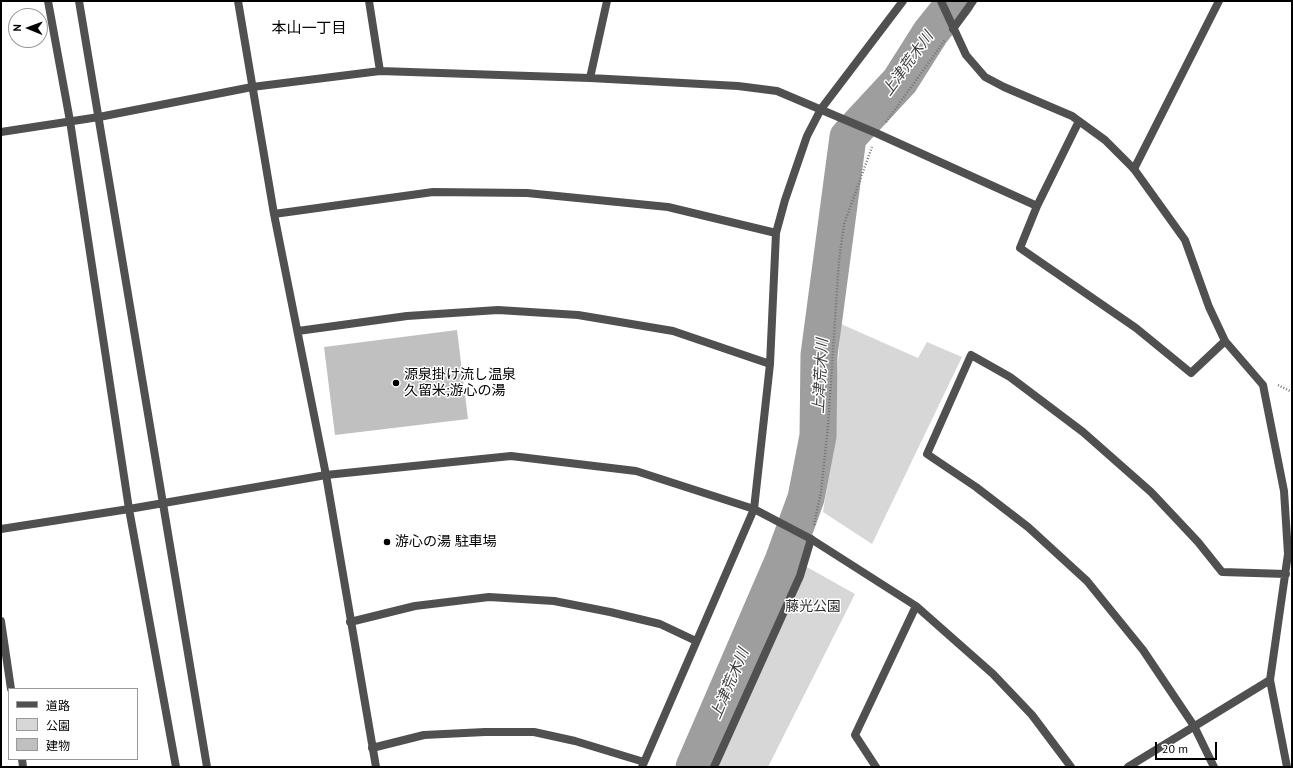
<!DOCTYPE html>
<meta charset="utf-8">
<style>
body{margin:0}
#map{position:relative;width:1293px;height:768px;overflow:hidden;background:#fff;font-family:"PT Sans","Noto Sans JP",sans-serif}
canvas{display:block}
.frame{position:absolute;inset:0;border:2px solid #000;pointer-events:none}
.legend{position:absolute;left:8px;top:688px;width:130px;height:72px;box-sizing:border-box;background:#fff;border:1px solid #999;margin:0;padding:5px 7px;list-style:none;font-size:12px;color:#000}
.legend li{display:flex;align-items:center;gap:8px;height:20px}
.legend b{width:20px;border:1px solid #999}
.north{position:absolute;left:8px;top:8px;width:40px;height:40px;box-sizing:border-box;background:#fff;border:1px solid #999;border-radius:50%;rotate:271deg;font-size:11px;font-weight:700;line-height:16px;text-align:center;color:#000}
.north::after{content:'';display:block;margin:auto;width:14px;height:18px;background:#000;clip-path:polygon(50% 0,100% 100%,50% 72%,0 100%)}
.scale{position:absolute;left:1155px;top:742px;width:62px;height:18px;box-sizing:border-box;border:2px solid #000;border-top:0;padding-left:5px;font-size:12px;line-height:14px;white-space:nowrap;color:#000;-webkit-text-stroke:3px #fff;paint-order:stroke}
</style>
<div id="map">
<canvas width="1293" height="768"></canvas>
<div class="frame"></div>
<ul class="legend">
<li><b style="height:5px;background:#505050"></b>道路</li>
<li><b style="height:11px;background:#d7d7d7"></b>公園</li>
<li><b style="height:11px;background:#c0c0c0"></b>建物</li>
</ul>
<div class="north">N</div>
<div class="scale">20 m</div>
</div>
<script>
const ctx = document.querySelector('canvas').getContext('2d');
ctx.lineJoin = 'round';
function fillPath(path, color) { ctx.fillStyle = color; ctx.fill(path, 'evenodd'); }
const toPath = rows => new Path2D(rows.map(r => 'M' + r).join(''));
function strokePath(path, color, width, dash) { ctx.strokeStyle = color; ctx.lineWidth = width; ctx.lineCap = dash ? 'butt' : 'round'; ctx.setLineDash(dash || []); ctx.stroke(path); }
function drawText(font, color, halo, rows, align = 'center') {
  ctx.font = font + ' "PT Sans","Noto Sans JP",sans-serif'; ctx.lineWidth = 3; ctx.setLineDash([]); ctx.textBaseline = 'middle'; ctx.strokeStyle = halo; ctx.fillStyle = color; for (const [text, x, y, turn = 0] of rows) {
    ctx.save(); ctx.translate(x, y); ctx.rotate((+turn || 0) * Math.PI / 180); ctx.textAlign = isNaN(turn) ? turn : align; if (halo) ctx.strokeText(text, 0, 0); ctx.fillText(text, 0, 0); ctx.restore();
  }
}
const green = toPath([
 [841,324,918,358,927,342,962,357,872,544,823,512,829,474],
 [798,562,855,594,768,767,707,767]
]);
const river = toPath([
 [694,767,783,561,806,498,818,436,819,355,848,137,900,81,931,32,956,1]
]);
const building = toPath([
 [457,330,468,419,335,435,324,347]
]);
const path = toPath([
 [886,122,945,40],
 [1278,385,1292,392],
 [814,525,821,492,828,426,839,260,844,224,872,147]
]);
const service = toPath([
 [953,29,973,1],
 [1134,169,1219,1],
 [714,767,800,576,811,539]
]);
const minor = toPath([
 [238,1,274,214,326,475,376,767],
 [369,1,380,71],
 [941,1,966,55,985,77,1004,87,1072,116,1105,140,1134,169,1185,240,1209,307,1225,341,1263,385,1284,491,1288,554,1270,680,1287,767],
 [590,78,607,1],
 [1079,121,1037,206,1020,248,1136,328,1191,373,1225,341],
 [1,132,99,117,252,87,380,71,590,78,738,86,777,91,876,133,1037,206],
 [274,214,433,192,527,193,668,207,776,233],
 [298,331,407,316,498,310,578,315,673,331,770,364],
 [754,509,811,539,916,606,993,674,1032,715,1071,767],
 [1,529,129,509],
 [1,621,11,689],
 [350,622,415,606,489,597,554,601,610,612,660,624,696,641],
 [372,748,424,735,485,732,534,732,575,741,644,762],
 [22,759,23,767],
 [642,767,754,509,770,364,776,233,785,200,807,136,821,109,903,1],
 [876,767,855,735,916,606],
 [1128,767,1270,680],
 [1214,767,1194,726,1143,650,1087,581,1028,527,976,487,927,454,971,355,1010,377,1083,432,1151,492,1198,542,1222,572,1286,574]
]);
const tertiary = toPath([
 [48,1,70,121,129,509,176,767],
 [79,1,207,767],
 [129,509,326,475,511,456,636,471,754,509]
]);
const markers = [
 [396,383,4,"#000"],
 [387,542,4,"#000"]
];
const poiNames = [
 ["源泉掛け流し温泉",404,375],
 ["久留米;游心の湯",404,391],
 ["游心の湯 駐車場",395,542]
];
const parkNames = [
 ["藤光公園",813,607]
];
const neighbourhoodNames = [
 ["本山一丁目",309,29]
];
const waterNames = [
 ["上津荒木川",908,64,-54],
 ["上津荒木川",821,376,-87],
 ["上津荒木川",730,684,-67]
];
fillPath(green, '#d7d7d7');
strokePath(river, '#9e9e9e', 37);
fillPath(building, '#c0c0c0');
strokePath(path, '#727272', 2.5, [1, 2]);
strokePath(service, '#505050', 8);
strokePath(minor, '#505050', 8);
strokePath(tertiary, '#505050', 8);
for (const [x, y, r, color] of markers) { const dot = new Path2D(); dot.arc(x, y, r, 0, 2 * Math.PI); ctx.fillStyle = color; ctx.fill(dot); strokePath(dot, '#fff', 1.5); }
drawText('14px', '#000', '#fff', poiNames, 'left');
drawText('14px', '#2e2e2e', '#fff', parkNames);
drawText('15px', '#000', '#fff', neighbourhoodNames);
drawText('italic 15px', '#3f3f3f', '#fff', waterNames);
</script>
